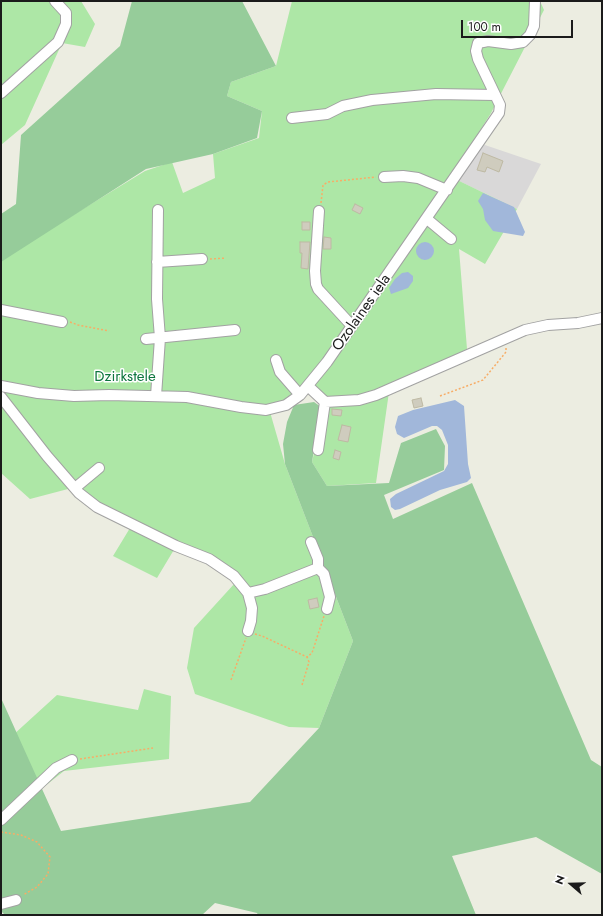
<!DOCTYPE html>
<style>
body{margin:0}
#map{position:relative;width:603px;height:916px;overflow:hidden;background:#ecede1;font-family:Jost,sans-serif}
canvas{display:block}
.frame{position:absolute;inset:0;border:2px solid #1b1b1b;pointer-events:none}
.north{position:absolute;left:551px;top:864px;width:40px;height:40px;-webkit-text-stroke:3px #fff;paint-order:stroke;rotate:290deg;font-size:11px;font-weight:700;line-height:16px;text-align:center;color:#1b1b1b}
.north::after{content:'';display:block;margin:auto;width:14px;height:18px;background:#1b1b1b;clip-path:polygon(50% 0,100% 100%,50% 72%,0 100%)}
.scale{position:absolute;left:461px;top:20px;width:112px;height:18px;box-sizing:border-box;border:2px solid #1b1b1b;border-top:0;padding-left:5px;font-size:12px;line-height:14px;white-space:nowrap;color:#1b1b1b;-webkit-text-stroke:3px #fff;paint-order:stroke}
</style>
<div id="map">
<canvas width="603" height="916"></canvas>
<div class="frame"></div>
<div class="north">N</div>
<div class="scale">100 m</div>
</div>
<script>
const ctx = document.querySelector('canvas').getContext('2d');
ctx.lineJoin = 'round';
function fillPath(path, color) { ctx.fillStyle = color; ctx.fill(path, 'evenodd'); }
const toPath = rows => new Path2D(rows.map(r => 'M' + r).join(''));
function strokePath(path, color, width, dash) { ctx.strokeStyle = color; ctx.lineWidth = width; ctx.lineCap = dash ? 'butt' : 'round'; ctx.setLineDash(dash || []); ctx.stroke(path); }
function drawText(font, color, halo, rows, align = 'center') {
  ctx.font = font + ' Jost,sans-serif'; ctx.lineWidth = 3; ctx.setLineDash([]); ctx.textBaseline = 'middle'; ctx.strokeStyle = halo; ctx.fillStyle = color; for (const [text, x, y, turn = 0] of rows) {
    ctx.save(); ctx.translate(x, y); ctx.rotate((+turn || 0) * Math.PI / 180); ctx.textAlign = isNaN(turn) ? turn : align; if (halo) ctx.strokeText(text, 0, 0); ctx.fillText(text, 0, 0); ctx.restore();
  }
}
const residential = toPath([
 [482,144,541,164,517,209,459,181]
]);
const grass = toPath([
 [1,1,81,1,95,24,85,47,62,43,25,125,1,145],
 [292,1,540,1,544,10,491,113,451,177,517,209,485,264,459,249,467,349,389,392,376,483,327,486,312,462,326,402,307,383,281,402,268,405,285,464,353,641,319,728,289,727,195,694,187,668,194,628,235,583,209,562,175,548,157,578,113,556,130,528,68,489,30,499,1,473,1,259,145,171,172,162,183,193,215,178,213,154,259,138,262,111,227,96,231,82,276,66],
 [144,689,171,696,169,759,64,771,31,797,1,746,57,695,138,710]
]);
const forest = toPath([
 [132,1,242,1,276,66,231,82,227,96,262,111,257,138,213,154,146,169,1,262,1,214,16,204,21,135,120,46],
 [314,402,321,407,312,462,327,486,389,483,401,443,436,429,445,446,444,470,384,495,393,519,472,483,591,760,602,767,602,874,536,837,452,856,476,915,258,915,257,913,215,903,202,915,5,915,1,911,1,698,61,831,250,802,319,728,353,641,285,464,283,444,287,422,294,405]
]);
const water = toPath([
 [483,193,514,207,525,232,523,236,493,231,485,220,483,209,478,201],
 '416 251a9 9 0 1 1 18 0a9 9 0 1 1-18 0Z',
 [408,272,413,276,413,281,408,288,391,294,389,288,395,279,402,273],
 [455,400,464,406,468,464,471,478,467,482,440,490,400,509,395,510,391,507,390,499,396,494,444,471,448,464,448,445,442,430,437,426,432,426,404,438,397,434,395,427,398,416,413,410]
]);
const building = toPath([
 [483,153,503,161,499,172,487,167,485,172,477,170,483,153],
 [355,204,363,208,360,214,352,210,355,204],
 [302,222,310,222,310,230,302,230,302,222],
 [324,237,331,238,331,249,323,249,324,237],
 [300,242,310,242,308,269,301,268,302,253,300,253,300,242],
 [421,398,423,406,414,408,412,400,421,398],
 [332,409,342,410,341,416,332,415,332,409],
 [342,425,351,427,348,442,338,440,342,425],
 [335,450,341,452,339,460,333,458,335,450],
 [317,598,319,607,310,609,308,600,317,598]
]);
const path = toPath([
 [321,203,323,185,328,182,376,177],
 [210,259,226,258],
 [70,322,78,325,109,331],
 [440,396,483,380,506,352,506,348],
 [255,634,262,636,307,657,312,653,324,616],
 [231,680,246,638],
 [302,685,309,662,307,657],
 [80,759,153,748],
 [1,832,21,835,37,842,50,857,48,874,37,887,23,895]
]);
const minor = toPath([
 [1,93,58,42,66,24,66,13,55,1],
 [292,118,327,114,343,106,372,100,436,94,495,95],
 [384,177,403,176,418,178,447,190],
 [319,211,315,271,316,284,318,289,352,326],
 [427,219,451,239],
 [157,262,202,259],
 [1,310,62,322],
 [146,339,235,330],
 [276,360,280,372,300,395],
 [1,386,38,393,74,396,109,395,187,397,241,407,266,410,286,405,300,395,327,362,499,113,500,105,478,59,476,51,478,43,488,41,511,44,523,42,530,35,534,26,535,1],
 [309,387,325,402,359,400,376,395,525,330,548,325,578,323,602,318],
 [156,396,160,338,157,299,158,210],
 [1,397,47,456,79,493,97,507,176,546,209,559,234,576,248,593,252,608,251,621,248,631],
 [318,450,325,402],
 [75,488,99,468],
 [318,568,324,574,330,597,327,609],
 [248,593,265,589,318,568,318,559,311,542],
 [1,820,56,768,72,760],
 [1,904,16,900]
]);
const streetNames = [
 ["Ozolaines iela",362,313,-55]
];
const parkNames = [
 ["Dzirkstele",125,377]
];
fillPath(residential, '#d9d8d8');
fillPath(grass, '#ade7a6');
fillPath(forest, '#96cc9a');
fillPath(water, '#a1b7da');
fillPath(building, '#cfccbe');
strokePath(building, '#beb9a3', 1);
strokePath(minor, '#a2a2a2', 12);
strokePath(path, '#f7ad67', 1.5, [2, 2]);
strokePath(minor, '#fff', 10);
drawText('15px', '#1b1b1b', '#fff', streetNames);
drawText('15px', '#0d753e', '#fff', parkNames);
</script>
